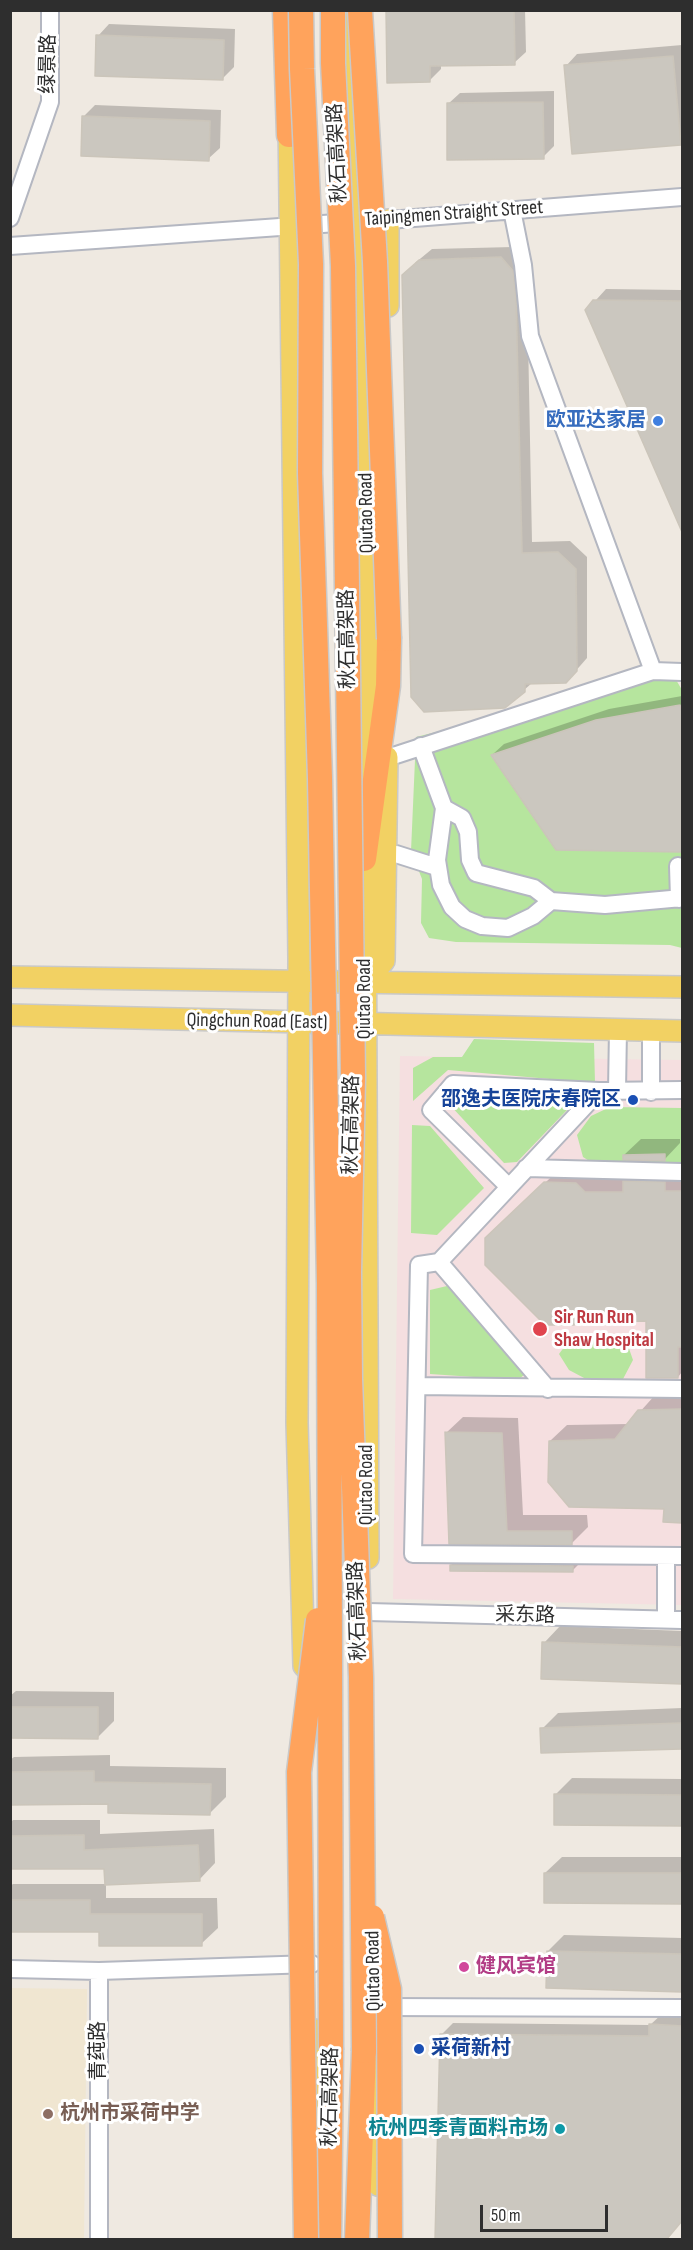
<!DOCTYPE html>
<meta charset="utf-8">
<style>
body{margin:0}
#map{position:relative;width:693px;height:2250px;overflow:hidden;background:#efe9e1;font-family:"Sofia Sans Condensed",sans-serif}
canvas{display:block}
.frame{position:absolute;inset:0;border:12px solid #2e2e2e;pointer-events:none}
.scale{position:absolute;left:480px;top:2205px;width:128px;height:27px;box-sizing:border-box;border:3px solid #2e2e2e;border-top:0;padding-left:8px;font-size:18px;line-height:21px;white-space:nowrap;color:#2e2e2e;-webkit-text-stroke:4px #fff;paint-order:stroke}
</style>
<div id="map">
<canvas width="693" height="2250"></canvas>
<div class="frame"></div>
<div class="scale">50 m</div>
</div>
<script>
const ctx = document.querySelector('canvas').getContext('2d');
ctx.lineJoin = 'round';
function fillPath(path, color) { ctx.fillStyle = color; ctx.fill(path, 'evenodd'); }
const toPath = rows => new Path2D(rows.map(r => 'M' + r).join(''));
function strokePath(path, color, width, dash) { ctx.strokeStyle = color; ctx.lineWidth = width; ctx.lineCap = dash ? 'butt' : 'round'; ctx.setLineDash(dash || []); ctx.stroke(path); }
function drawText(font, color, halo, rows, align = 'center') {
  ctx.font = font + ' "Sofia Sans Condensed","Noto Sans SC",sans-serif'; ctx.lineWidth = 6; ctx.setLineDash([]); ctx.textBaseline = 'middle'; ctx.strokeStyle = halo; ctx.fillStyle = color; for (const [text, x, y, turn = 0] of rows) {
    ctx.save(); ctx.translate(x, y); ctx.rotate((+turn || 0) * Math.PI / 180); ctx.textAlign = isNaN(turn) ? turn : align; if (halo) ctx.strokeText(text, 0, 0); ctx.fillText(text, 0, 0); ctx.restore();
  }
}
const education = toPath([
 [11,1988,87,1989,84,2239,11,2239]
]);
const medical = toPath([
 [400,1056,682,1060,682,1605,393,1599]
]);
const green = toPath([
 [672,673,682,690,682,948,670,945,456,942,429,938,421,923,422,879,411,851,416,737],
 [474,1039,594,1043,595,1083,448,1070,413,1101,413,1068,433,1057,462,1057],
 [459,1089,564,1097,567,1110,517,1162,504,1163,448,1103],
 [610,1107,682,1108,682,1166,594,1164,583,1157,577,1135,591,1116],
 [412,1125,430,1126,484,1188,437,1235,411,1233],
 [447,1286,526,1373,518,1380,430,1374,430,1290],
 [571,1338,626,1340,633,1360,623,1379,586,1379,569,1370,559,1354]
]);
const shadow = toPath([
 [388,10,525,10,526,52,514,63,441,65,441,69,429,81],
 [109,24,235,29,234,67,222,79,98,36],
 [682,45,682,141,680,143,566,66,577,54],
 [554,91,554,146,543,157,448,104,460,93],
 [95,105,221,110,220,148,208,159,84,116],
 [513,247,527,286,532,542,570,541,587,557,587,658,566,682,532,683,524,690,415,263,432,249],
 [606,289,682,290,682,529,587,310],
 [682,696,682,850,556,848,492,755,504,744,609,709],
 [641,1139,680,1139,680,1143,664,1160,624,1155],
 [562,1167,682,1176,682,1372,678,1377,647,1320,503,1222],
 [656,1394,682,1394,682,1521,665,1521,665,1507,550,1441,567,1425,629,1424],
 [463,1417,518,1418,523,1515,587,1515,588,1527,572,1543,451,1542,446,1433],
 [468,1549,589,1554,572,1571,451,1565],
 [560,1626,682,1631,682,1683,543,1678,544,1643],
 [16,1691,114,1692,114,1721,98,1737,10,1737,10,1696],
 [682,1708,682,1747,542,1752,542,1729,558,1713],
 [110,1755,110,1766,226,1768,226,1797,209,1814,109,1802,10,1804,10,1760,14,1757],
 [572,1778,682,1779,682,1825,555,1824,556,1794],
 [13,1820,100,1820,100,1834,214,1829,215,1863,199,1880,106,1868,10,1868,10,1823],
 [562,1857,682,1857,682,1902,545,1902,545,1873],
 [13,1884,106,1884,106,1898,217,1898,218,1928,201,1944,101,1930,10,1930,10,1886],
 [564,1935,682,1938,682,1991,547,1987,548,1951],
 [662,2014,682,2014,682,2220,665,2240,441,2035,453,2023,650,2025]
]);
const building = toPath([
 [386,10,514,10,515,65,430,66,430,82,387,83,386,10],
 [96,35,224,40,223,80,95,76,96,35],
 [673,56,681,145,572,154,564,65,673,56],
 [543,102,544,159,447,160,447,103,543,102],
 [82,116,210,121,209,161,81,156,82,116],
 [501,257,513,271,516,298,522,553,558,552,576,569,577,671,566,683,525,684,525,692,505,708,424,712,411,697,402,275,419,260,501,257],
 [593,300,682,301,682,532,585,310,593,300],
 [680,705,682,712,682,852,556,850,491,755,596,720,680,705],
 [665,1154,665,1161,623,1160,623,1155,665,1154],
 [623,1181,665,1182,665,1191,682,1191,682,1347,678,1347,678,1378,646,1378,646,1321,609,1322,603,1316,583,1315,574,1325,545,1325,485,1265,485,1238,544,1182,576,1183,585,1192,623,1192,623,1181],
 [682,1409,682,1523,663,1522,664,1509,569,1507,548,1482,549,1441,615,1439,638,1410,682,1409],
 [445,1432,502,1433,507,1531,572,1531,572,1545,449,1544,445,1432],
 [450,1565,573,1566,573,1572,450,1571,450,1565],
 [542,1642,682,1647,682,1684,541,1679,542,1642],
 [10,1707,98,1707,98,1739,10,1738,10,1707],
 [682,1723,682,1749,541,1753,540,1728,682,1723],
 [94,1771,94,1782,211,1784,210,1815,108,1813,108,1804,10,1805,10,1772,94,1771],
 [554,1794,682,1795,682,1826,554,1825,554,1794],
 [84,1835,84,1850,198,1845,200,1881,105,1885,104,1869,10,1869,10,1836,84,1835],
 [544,1873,682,1873,682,1904,544,1903,544,1873],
 [10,1900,90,1900,90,1914,202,1914,202,1946,99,1946,99,1932,10,1932,10,1900],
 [547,1951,682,1954,682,1992,546,1988,547,1951],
 [649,2024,682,2026,682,2221,666,2240,435,2240,440,2034,649,2036,649,2024]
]);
const minor = toPath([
 [512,210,523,265,530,336,653,671],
 [10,218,50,102,50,10],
 [376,221,682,197],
 [10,246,351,222],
 [421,746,444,808,437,860,441,885,452,907,465,919,482,926,508,928,533,916,551,901,605,905,682,898],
 [387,758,653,671,682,672],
 [444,808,462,818,468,832,470,860,476,873,534,888,551,901],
 [396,854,437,867],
 [678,866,679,899],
 [617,1091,618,1029],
 [651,1092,651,1030],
 [526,1168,682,1172],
 [509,1187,431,1110,453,1084,599,1091],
 [439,1262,419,1265,413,1554,682,1556],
 [417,1386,682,1389],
 [548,1389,439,1262,599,1091,682,1090],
 [368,1612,682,1620],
 [666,1619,666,1556],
 [10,1969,99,1971,312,1964],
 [99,1971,99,2240],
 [379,2007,682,2008]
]);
const major = toPath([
 [347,10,359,222,371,661,367,772],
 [289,119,299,959,297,1423,304,1666],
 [388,306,388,220],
 [365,842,368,1558],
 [10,977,682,987],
 [365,983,384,961,387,757],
 [10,1015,682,1031],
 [375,2027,378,2185],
 [315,2030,317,2113,315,2151]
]);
const highway = toPath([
 [285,10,289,135],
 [364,859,388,686,389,639],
 [329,2240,331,2050],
 [357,2240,364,2051]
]);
const highwayBridge = toPath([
 [301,10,302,69,311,264,310,473,320,778,329,1283,331,2050],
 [333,10,333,63,343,266,353,1078,349,1272,350,1379,361,1677,364,2051],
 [360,10,375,262,389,639],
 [372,1917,389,1989,390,2240],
 [306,2240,299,1772,318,1620]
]);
const markers = [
 [658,421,6,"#3f7fe0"],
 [633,1100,6,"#1a4fb4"],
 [540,1329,8,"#e0444e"],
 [464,1967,6,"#d1479c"],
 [419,2049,6,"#1a4fb4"],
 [48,2114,6,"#8d6e63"],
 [560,2129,6,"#0f9aa8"]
];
const streetNames = [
 ["绿景路",49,64,-89],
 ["秋石高架路",338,153,-93],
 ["Taipingmen Straight Street",454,214,-4],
 ["Qiutao Road",367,513,-91],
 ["秋石高架路",348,639,-91],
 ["Qiutao Road",365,999,-90],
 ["Qingchun Road (East)",257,1022,1],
 ["秋石高架路",352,1125,-89],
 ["Qiutao Road",367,1485,-90],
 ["秋石高架路",358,1611,-92],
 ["采东路",525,1616,1],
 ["Qiutao Road",374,1971,-91],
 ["青莼路",99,2051,-90],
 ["秋石高架路",331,2097,-89]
];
const shopNames = [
 ["欧亚达家居",646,421]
];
const transitNames = [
 ["邵逸夫医院庆春院区",621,1100],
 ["采荷新村",431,2049,"left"]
];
const healthNames = [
 ["Sir Run Run",554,1318],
 ["Shaw Hospital",554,1341]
];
const hotelNames = [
 ["健风宾馆",476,1967]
];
const educationNames = [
 ["杭州市采荷中学",60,2114]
];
const cultureNames = [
 ["杭州四季青面料市场",548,2129]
];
fillPath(education, '#f0e6d1');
fillPath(medical, '#f5dfe0');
fillPath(green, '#b6e59e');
fillPath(shadow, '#0003');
fillPath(building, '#cbc7bf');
strokePath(building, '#cbc5ba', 1.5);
strokePath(minor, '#b4b7c1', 20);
strokePath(major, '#c9c9c9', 24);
strokePath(highway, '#c9c9c9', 27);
strokePath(minor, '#fff', 16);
strokePath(major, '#f2d163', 21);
strokePath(highway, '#ffa35c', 24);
strokePath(highwayBridge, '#c9c9c9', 27, []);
strokePath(highwayBridge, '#ffa35c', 24);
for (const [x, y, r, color] of markers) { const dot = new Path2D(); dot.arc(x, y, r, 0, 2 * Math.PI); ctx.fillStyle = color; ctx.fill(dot); strokePath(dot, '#fff', 2); }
drawText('20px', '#2e2e2e', '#fff', streetNames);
drawText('bold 20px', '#366cbe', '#fff', shopNames, 'right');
drawText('bold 20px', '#164399', '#fff', transitNames, 'right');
drawText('bold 20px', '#be3a42', '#fff', healthNames, 'left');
drawText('bold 20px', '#b23c85', '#fff', hotelNames, 'left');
drawText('bold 20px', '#785e54', '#fff', educationNames, 'left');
drawText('bold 20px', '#0d838f', '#fff', cultureNames, 'right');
</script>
